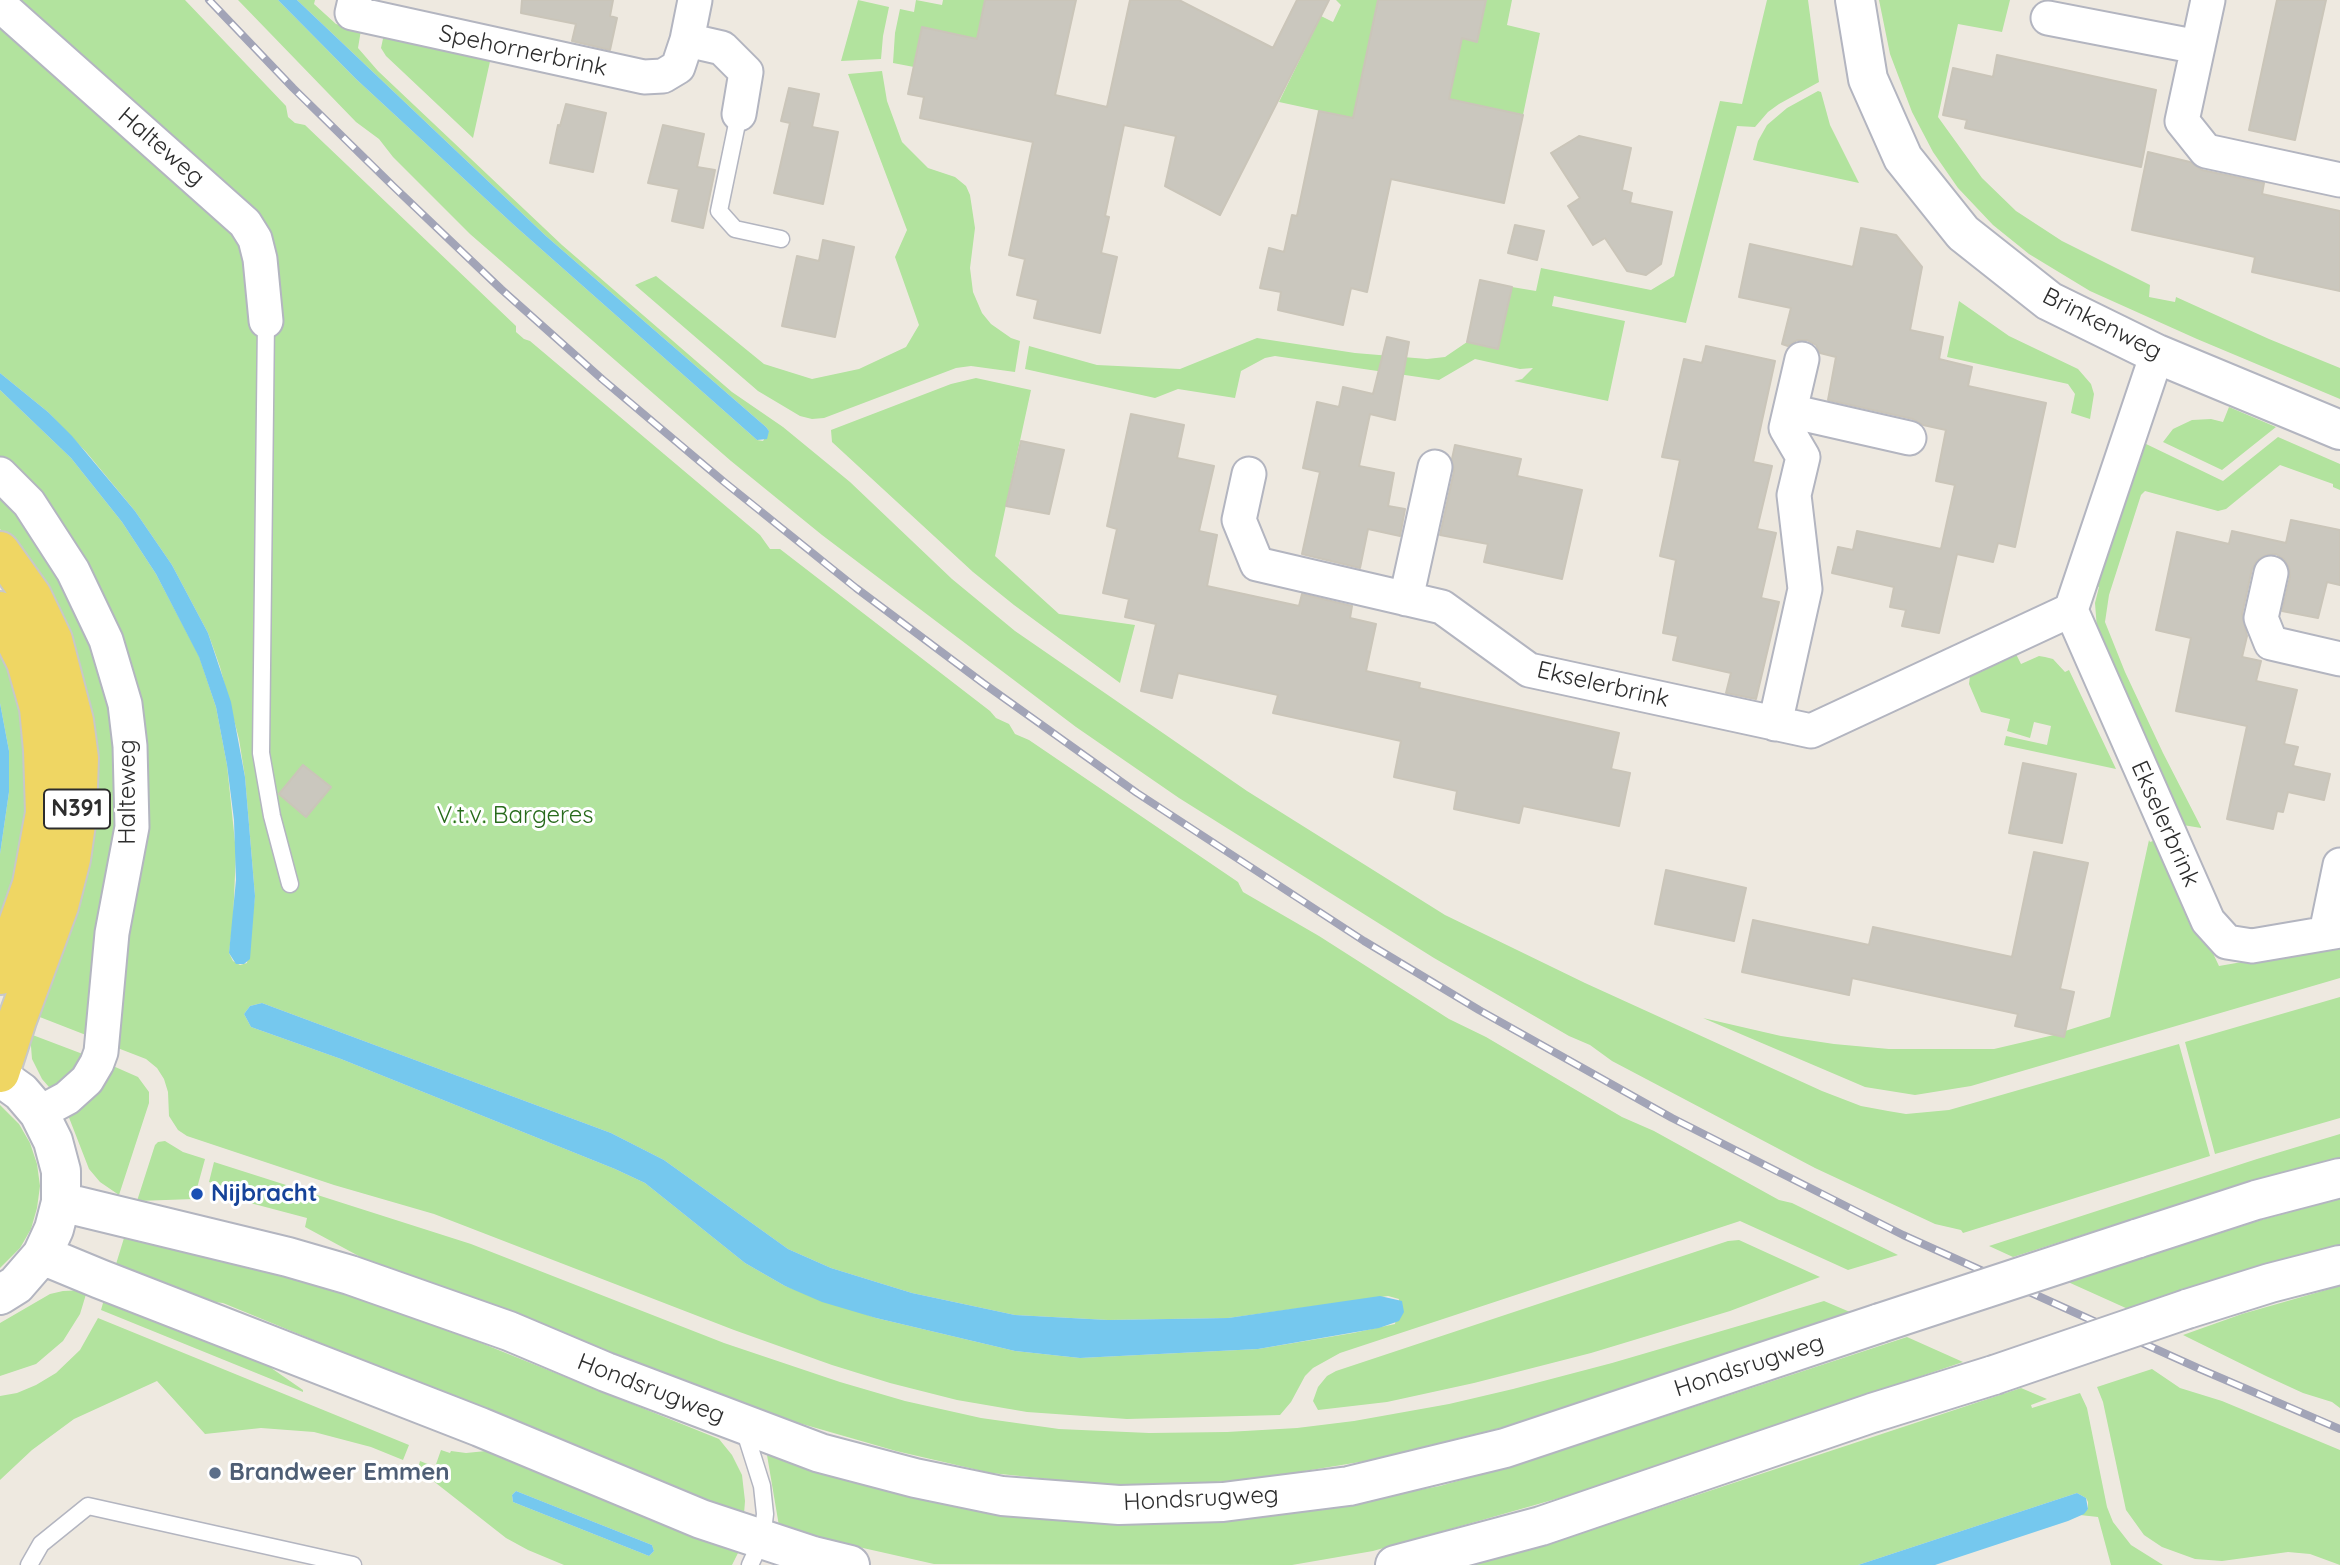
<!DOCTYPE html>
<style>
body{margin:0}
canvas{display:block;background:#eee9e0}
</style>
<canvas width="2340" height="1565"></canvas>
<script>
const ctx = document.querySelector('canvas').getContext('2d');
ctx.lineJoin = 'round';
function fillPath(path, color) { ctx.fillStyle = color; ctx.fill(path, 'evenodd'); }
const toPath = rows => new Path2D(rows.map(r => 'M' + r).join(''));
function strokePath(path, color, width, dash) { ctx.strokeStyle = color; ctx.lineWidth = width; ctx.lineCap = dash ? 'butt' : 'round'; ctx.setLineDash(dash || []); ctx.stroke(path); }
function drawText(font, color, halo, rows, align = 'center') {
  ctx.font = font + ' Quicksand,sans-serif'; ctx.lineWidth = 6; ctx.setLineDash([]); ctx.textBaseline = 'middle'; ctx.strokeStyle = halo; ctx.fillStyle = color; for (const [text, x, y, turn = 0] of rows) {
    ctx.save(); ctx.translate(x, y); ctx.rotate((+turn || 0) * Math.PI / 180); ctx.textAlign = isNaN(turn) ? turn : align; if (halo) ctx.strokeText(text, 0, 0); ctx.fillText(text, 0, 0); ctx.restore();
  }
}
const green = toPath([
 [6,0,185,0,286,106,288,117,295,123,305,125,516,326,516,332,524,339,530,341,760,535,770,549,780,549,990,711,996,718,1009,724,1015,734,1029,740,1238,882,1243,892,1319,936,1449,1019,1486,1037,1622,1117,1654,1131,1779,1200,1792,1203,1898,1255,1848,1270,1740,1221,1340,1353,1313,1368,1305,1376,1291,1402,1280,1415,1127,1419,1027,1412,957,1400,890,1383,832,1365,734,1330,434,1214,334,1185,187,1136,178,1130,169,1116,168,1092,164,1079,157,1068,146,1059,115,1047,139,747,8,463,0,456,0,390,71,458,122,522,156,574,199,656,216,707,227,765,236,852,233,920,229,953,233,961,240,965,247,963,255,896,245,777,239,739,220,667,208,633,172,565,135,511,87,453,48,412,0,373,0,16,267,258],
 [262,1003,611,1133,664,1160,788,1249,831,1268,912,1293,1015,1315,1108,1320,1228,1318,1388,1296,1399,1299,1395,1324,1353,1333,1258,1349,1080,1358,1015,1351,876,1318,785,1286,745,1263,645,1183,615,1169,341,1059,251,1027,244,1014,250,1006],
 [238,0,278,0,356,79,515,226,757,440,763,441,769,431,766,427,546,236,297,0,315,0,314,4,336,24,361,30,358,48,378,71,562,245,732,392,783,427,850,482,952,579,1015,631,1247,791,1445,915,1585,983,1822,1091,1861,1106,1888,1111,1906,1114,1949,1110,2179,1044,2210,1156,1963,1233,1961,1230,1935,1224,1815,1168,1612,1061,1590,1045,1569,1036,1434,958,1179,798,1076,727,822,535,731,461,470,234,393,157,379,139,356,122],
 [858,0,889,7,883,36,881,59,841,61],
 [916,0,942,5,943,0,985,0,977,39,922,27,914,67,893,63,895,33,900,9,914,12],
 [1336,0,1378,0,1358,119,1279,102,1321,16,1333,22,1341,5],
 [1486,0,1512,0,1507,25,1540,33,1523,115,1449,99,1462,38,1477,41],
 [1767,0,1808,0,1819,82,1779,104,1768,112,1755,127,1737,126,1686,323,1554,296,1552,306,1625,321,1608,401,1514,381,1522,379,1533,368,1520,369,1475,359,1439,380,1275,356,1265,358,1241,371,1235,398,1178,389,1155,398,1025,369,1029,346,1097,365,1180,369,1257,338,1355,353,1427,359,1445,357,1467,342,1498,349,1512,287,1536,291,1541,268,1651,290,1674,276,1720,101,1742,104],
 [1879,0,2010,0,2002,32,1958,24,1938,117,1982,178,2016,211,2062,241,2150,285,2149,297,2175,302,2176,297,2269,339,2340,368,2340,399,2197,339,2090,291,2029,254,1993,225,1958,188,1933,152,1912,112,1890,54],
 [384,34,491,57,473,138,386,56,381,48],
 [882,71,887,101,902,142,928,168,955,177,966,186,970,195,975,228,970,268,973,292,982,313,991,324,1011,338,1020,341,1015,372,971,366,956,368,824,418,812,419,800,416,758,391,635,285,656,276,764,364,812,379,859,369,906,347,919,325,895,257,907,230,848,74],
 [1818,91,1821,92,1830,125,1859,183,1753,160,1758,141,1767,125,1787,108],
 [1959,301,2009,336,2078,369,2091,384,2094,394,2090,419,2071,413,2075,394,2068,384,1947,357],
 [976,378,1031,390,995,556,1059,614,1135,625,1120,683,1014,605,973,572,832,442,831,430,951,384],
 [2229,407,2276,427,2222,470,2163,442,2173,429,2192,420,2211,419,2223,422],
 [2278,437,2340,464,2340,490,2333,487,2333,484,2280,465,2226,509,2218,511,2145,491,2141,495,2109,595,2105,622,2125,672,2163,753,2201,827,2201,828,2183,825,2097,629,2095,603,2099,587,2093,585,2144,443,2223,481],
 [0,490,29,524,96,649,113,721,117,830,91,1037,32,1014,45,981,14,546,0,529],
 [0,636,15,667,35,791,0,947,0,854,9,792,9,751,0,703],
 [2015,652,2021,664,2039,656,2045,657,2053,659,2065,672,2069,670,2116,769,2004,745,2006,736,2047,745,2051,726,2034,722,2030,738,2007,731,2010,719,1981,712,1969,684,1970,676],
 [2159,839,2219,966,2340,945,2340,978,1971,1086,1915,1095,1865,1087,1703,1018,1781,1036,1834,1044,1889,1049,1994,1049,2054,1035,2064,1036,2065,1031,2110,1017,2149,840,2150,842],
 [2340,997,2340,1118,2215,1154,2185,1042],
 [30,1034,88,1056,55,1094,42,1079,32,1059],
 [113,1066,138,1077,149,1092,149,1103,119,1195,100,1182,89,1169,68,1115,85,1105,97,1093],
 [0,1105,19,1124,30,1143,37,1164,40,1186,37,1208,31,1229,20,1248,0,1268],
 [2340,1134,2340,1158,2189,1201,2013,1257,1989,1246,2257,1159],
 [165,1141,183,1152,205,1159,194,1199,137,1201,155,1145,158,1142],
 [214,1162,471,1244,724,1343,840,1382,905,1401,981,1418,1059,1429,1149,1433,1227,1432,1297,1428,1354,1421,1449,1404,1513,1389,1612,1363,1824,1301,1850,1312,1504,1427,1366,1461,1268,1477,1217,1482,1126,1486,1097,1484,991,1473,896,1451,771,1415,368,1261,305,1227,307,1218,220,1195,223,1186,209,1182],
 [2340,1199,2340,1245,2128,1309,2068,1282,2261,1220],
 [124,1238,257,1269,348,1295,429,1322,719,1439,732,1455,742,1475,745,1501,744,1514,701,1499,223,1303,164,1296,113,1274],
 [1739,1240,1820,1277,1730,1311,1591,1353,1474,1383,1387,1402,1318,1410,1313,1401,1318,1387,1327,1376,1336,1371,1728,1241],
 [2340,1286,2340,1408,2332,1402,2303,1393,2266,1376,2183,1335,2242,1314],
 [85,1290,87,1291,80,1314,63,1341,36,1364,0,1376,0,1323,50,1294,63,1291],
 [105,1296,251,1354,303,1390,303,1392,101,1310],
 [98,1318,409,1445,403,1460,371,1447,314,1432,261,1428,205,1434,157,1381,74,1419,32,1450,0,1480,0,1396,17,1393,36,1385,56,1373,80,1350],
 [1907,1337,1963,1362,1563,1497,1373,1551,1292,1565,934,1564,832,1541,779,1526,767,1455,821,1471,1235,1519,1308,1511,1440,1486,1538,1458],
 [2152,1369,2180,1388,2222,1401,2340,1450,2340,1565,2310,1554,2288,1552,2222,1561,2195,1559,2162,1547,2144,1535,2126,1510,2103,1402,2097,1387],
 [2021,1388,2047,1399,2031,1405,2032,1408,2080,1393,2087,1408,2107,1507,2113,1522,2131,1545,2163,1565,2111,1565,2098,1517,2080,1515,2088,1509,2088,1502,2086,1498,2077,1493,1858,1565,1472,1565,1573,1536],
 [441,1450,450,1453,451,1451,466,1453,486,1451,739,1551,732,1565,564,1565,528,1550,506,1538,418,1469,420,1461,435,1467],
 [516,1491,652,1545,654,1551,649,1556,513,1502,512,1495]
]);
const water = toPath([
 [278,0,297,0,546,236,766,427,769,431,767,439,757,440,515,226,356,79],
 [0,373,48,412,72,436,135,511,172,565,208,633,231,702,245,777,255,896,250,959,244,964,236,964,229,953,236,880,234,820,227,765,216,707,199,657,156,574,122,522,71,458,0,390],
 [0,703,9,751,9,792,0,854],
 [262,1003,611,1133,664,1160,788,1249,831,1268,912,1293,1015,1315,1108,1320,1228,1318,1380,1296,1402,1301,1404,1312,1399,1321,1379,1328,1258,1349,1080,1358,1015,1351,876,1318,822,1302,785,1286,745,1263,645,1183,615,1169,341,1059,251,1027,244,1014,250,1006],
 [516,1491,652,1545,654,1551,649,1556,513,1502,512,1495],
 [2077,1493,2086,1498,2088,1509,2084,1514,2068,1521,1935,1565,1858,1565]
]);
const building = toPath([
 [522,0,613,0,610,16,617,18,610,50,572,41,576,24,521,13,522,0],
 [985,0,1076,0,1055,95,1107,107,1130,0,1179,0,1273,48,1297,0,1329,0,1220,215,1165,186,1176,136,1124,125,1105,216,1109,217,1101,253,1117,257,1100,333,1034,318,1038,300,1017,295,1025,259,1009,255,1033,142,920,118,924,97,908,94,922,27,977,39,985,0],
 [1378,0,1486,0,1477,42,1462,38,1449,99,1523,115,1504,203,1391,179,1367,292,1351,288,1343,325,1278,310,1281,292,1260,288,1269,248,1284,252,1292,215,1297,216,1319,111,1353,118,1378,0],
 [2277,0,2326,0,2295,140,2249,130,2277,0],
 [1997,55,2156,90,2141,167,1965,128,1967,120,1943,115,1953,68,1993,77,1997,55],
 [789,88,819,94,812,127,838,132,823,204,774,193,790,123,781,121,789,88],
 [566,104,606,113,593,172,550,163,558,125,560,126,566,104],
 [663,125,704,134,697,167,715,170,703,228,672,221,679,189,648,183,663,125],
 [1579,136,1631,148,1622,190,1632,193,1630,203,1672,212,1661,264,1646,275,1627,271,1605,238,1593,245,1568,206,1580,198,1551,153,1579,136],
 [2148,152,2190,162,2202,170,2264,183,2262,194,2340,211,2340,291,2252,272,2255,257,2132,230,2148,152],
 [1515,225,1544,231,1537,260,1508,253,1515,225],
 [1861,228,1896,235,1922,267,1910,330,1943,337,1939,359,1972,367,1968,386,2046,403,2015,547,1998,543,1993,562,1957,554,1939,633,1902,626,1906,610,1890,607,1894,587,1832,573,1838,547,1853,550,1857,531,1941,549,1955,485,1936,481,1946,430,1923,425,1913,419,1828,400,1836,357,1820,353,1816,345,1807,340,1797,340,1788,346,1782,344,1791,308,1739,297,1750,244,1853,267,1861,228],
 [823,240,854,247,835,337,782,326,797,256,819,261,823,240],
 [1480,280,1512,287,1498,349,1467,342,1480,280],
 [1387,337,1409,342,1395,420,1370,414,1359,466,1394,473,1388,506,1405,509,1400,536,1368,529,1360,568,1302,554,1320,472,1303,468,1317,402,1339,407,1343,387,1373,394,1387,337],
 [1706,346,1775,361,1753,462,1772,466,1757,529,1776,533,1761,598,1779,602,1756,699,1726,693,1731,673,1673,660,1678,636,1663,633,1676,560,1660,556,1680,460,1662,457,1684,359,1702,363,1706,346],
 [1131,414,1184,425,1177,458,1214,466,1199,531,1217,535,1207,586,1299,606,1302,594,1352,606,1350,618,1376,624,1366,671,1420,683,1419,688,1619,733,1611,769,1630,773,1619,826,1523,806,1519,823,1454,809,1457,791,1394,777,1401,741,1273,713,1278,695,1178,673,1172,698,1141,691,1156,624,1125,617,1129,599,1103,593,1117,529,1107,526,1131,414],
 [1021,441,1064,450,1049,514,1006,506,1021,441],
 [1455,445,1521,459,1517,476,1582,490,1562,579,1484,562,1488,544,1440,535,1454,471,1452,459,1455,445],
 [2291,520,2340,530,2340,585,2327,582,2318,618,2282,611,2290,577,2289,567,2284,559,2276,554,2266,555,2257,560,2252,569,2242,614,2247,636,2242,657,2261,661,2256,681,2297,690,2284,744,2298,747,2293,766,2330,774,2324,800,2288,792,2283,812,2277,811,2273,829,2227,819,2247,726,2176,711,2191,638,2156,630,2177,532,2229,544,2232,531,2286,543,2291,520],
 [2023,763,2076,774,2062,843,2009,833,2023,763],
 [303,765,331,787,306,817,279,794,303,765],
 [2034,852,2088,863,2060,989,2074,992,2064,1037,2015,1026,2018,1014,1852,978,1849,995,1742,972,1753,920,1869,945,1873,927,2012,957,2034,852],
 [1666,870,1746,888,1734,941,1655,924,1666,870]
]);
const lane = toPath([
 [739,114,719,211,735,229,781,239],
 [266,321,261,753,272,816,290,884],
 [744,1429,762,1486,765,1514,762,1539,750,1565],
 [29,1565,41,1544,88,1506,353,1565]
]);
const street = toPath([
 [355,0,352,13,644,77,663,76,678,67,687,40,695,0],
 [2208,0,2182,121,2206,151,2340,180],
 [0,5,245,223,255,239,260,259,266,321],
 [2048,18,2198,47],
 [687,40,722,48,746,72,739,114],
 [1790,411,1909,438],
 [0,474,29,503,73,571,106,640,125,704,130,746,132,827,112,933,101,1052,97,1063,87,1080,67,1098,39,1113],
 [1249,474,1239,520,1257,564,1442,607,1529,670,1811,731,2071,610,2157,354],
 [2271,573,2261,618,2271,643,2340,659],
 [1406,599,1435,467],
 [2071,610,2208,921,2227,942,2252,946,2340,931],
 [1775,724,1805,589,1794,495,1803,457,1786,428,1802,359],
 [2326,933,2340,865]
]);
const secondary = toPath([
 [1855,0,1868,79,1903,158,1963,233,2049,301,2157,354,2340,430],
 [0,1077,21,1092,39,1113,53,1141,61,1171,61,1202,54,1229,42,1255,16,1285,0,1295],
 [61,1202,288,1257,350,1275,509,1331,606,1372,820,1453,915,1478,1002,1496,1119,1505,1223,1502,1349,1486,1505,1448,1880,1323],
 [2136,1239,2256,1200,2340,1178],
 [42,1255,100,1279,480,1427,701,1519,813,1556,850,1565],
 [2187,1309,2270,1283,2340,1265],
 [1395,1565,1541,1526,1872,1413,1994,1375]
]);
const primary = toPath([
 [0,551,32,596,53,640,74,721,79,758,77,817,71,859,59,906,17,1020,0,1073],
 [0,611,26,662,39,708,43,750,45,813,32,884,0,975]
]);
const rail = toPath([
 [209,0,293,88,393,186,501,289,602,379,723,481,856,588,983,683,1137,793,1364,941,1479,1010,1672,1118,1903,1235,2200,1369,2340,1429]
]);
const secondaryBridge = toPath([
 [1880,1323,2136,1239],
 [1994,1375,2187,1309]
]);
const markers = [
 [197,1194,7,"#1a4fb4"],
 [215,1473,7,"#5c6f8a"]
];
const shields = [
 [77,809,66]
];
const shieldNames = [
 ["N391",77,809]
];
const streetNames = [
 ["Spehornerbrink",523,51,12],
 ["Halteweg",161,147,41],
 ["Brinkenweg",2102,324,27],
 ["Ekselerbrink",1603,685,13],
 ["Halteweg",128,792,-90],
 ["Ekselerbrink",2165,824,66],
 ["Hondsrugweg",1749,1366,-18],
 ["Hondsrugweg",651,1389,21],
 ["Hondsrugweg",1201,1499,-3]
];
const parkNames = [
 ["V.t.v. Bargeres",515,816]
];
const transitNames = [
 ["Nijbracht",211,1194]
];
const serviceNames = [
 ["Brandweer Emmen",229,1473]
];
fillPath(green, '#b2e39e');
fillPath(water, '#75c8ee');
fillPath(building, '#cac7be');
strokePath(building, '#cac5b9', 2);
strokePath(lane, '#b3b5c0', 19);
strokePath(street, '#b3b5c0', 37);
strokePath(secondary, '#b3b5c0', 42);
strokePath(primary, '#c8c8c8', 42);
strokePath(lane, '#fff', 16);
strokePath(street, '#fff', 33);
strokePath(secondary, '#fff', 38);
strokePath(primary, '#efd663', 38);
strokePath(rail, '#a2a4b7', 8);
strokePath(rail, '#fff', 5, [16]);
strokePath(secondaryBridge, '#b3b5c0', 42, []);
strokePath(secondaryBridge, '#fff', 38);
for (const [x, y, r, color] of markers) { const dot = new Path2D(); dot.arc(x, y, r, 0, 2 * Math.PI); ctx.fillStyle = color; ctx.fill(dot); strokePath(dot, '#fff', 2.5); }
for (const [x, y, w] of shields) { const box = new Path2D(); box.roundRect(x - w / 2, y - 19.5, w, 39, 5); ctx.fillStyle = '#fff'; ctx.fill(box); strokePath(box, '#2d2d2d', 2); }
drawText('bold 23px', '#2d2d2d', null, shieldNames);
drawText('24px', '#2d2d2d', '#fff', streetNames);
drawText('24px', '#286b1c', '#fff', parkNames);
drawText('bold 24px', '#164399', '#fff', transitNames, 'left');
drawText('bold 24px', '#4e5e75', '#fff', serviceNames, 'left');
</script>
